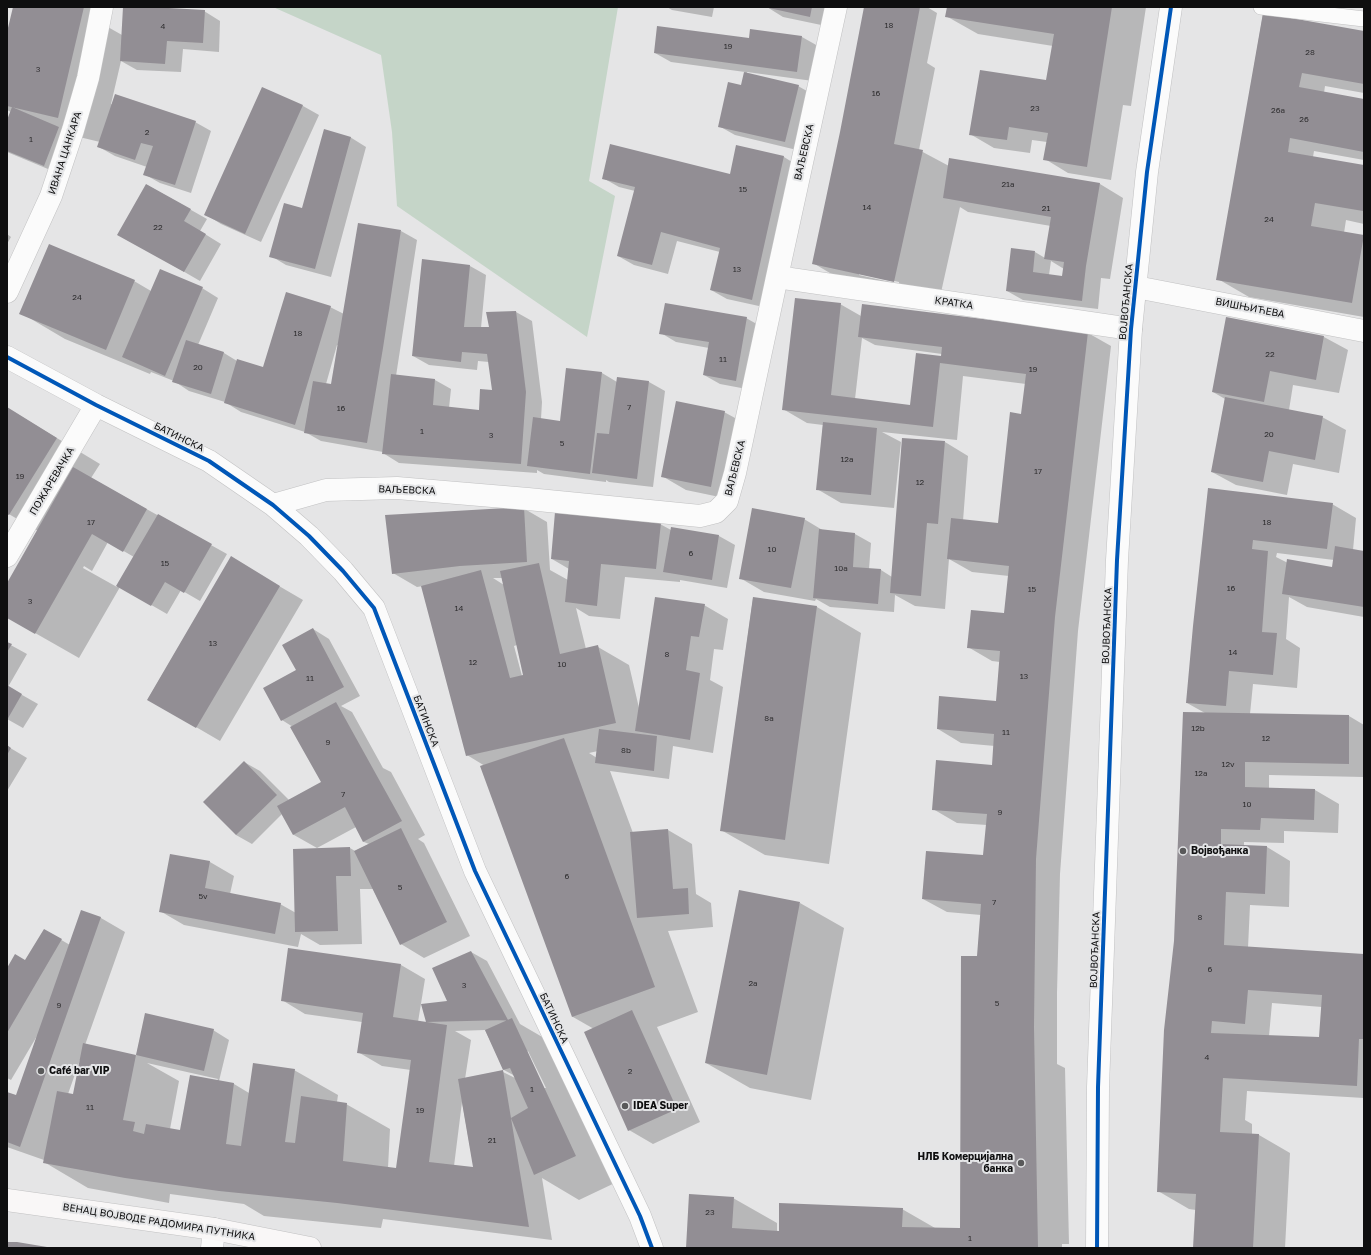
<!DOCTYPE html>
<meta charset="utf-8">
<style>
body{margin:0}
#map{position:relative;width:1371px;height:1255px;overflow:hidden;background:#e5e5e6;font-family:"Golos Text",sans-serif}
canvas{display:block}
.frame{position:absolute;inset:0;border:8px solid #0e0e0f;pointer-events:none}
</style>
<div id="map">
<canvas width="1371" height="1255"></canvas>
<div class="frame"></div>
</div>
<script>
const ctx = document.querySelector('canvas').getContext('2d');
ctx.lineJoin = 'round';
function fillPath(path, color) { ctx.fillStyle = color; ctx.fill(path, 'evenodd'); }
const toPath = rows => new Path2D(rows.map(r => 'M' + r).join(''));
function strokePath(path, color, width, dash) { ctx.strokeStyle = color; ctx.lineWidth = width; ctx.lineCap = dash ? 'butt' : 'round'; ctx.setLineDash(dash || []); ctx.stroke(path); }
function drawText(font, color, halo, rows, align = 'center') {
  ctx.font = font + ' "Golos Text",sans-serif'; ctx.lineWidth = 4; ctx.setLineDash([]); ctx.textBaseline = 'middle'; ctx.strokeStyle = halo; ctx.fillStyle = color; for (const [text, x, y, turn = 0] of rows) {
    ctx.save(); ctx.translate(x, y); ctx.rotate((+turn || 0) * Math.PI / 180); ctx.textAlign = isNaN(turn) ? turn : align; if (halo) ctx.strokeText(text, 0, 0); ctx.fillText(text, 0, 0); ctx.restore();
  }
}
const green = toPath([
 [273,7,618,7,589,181,615,196,587,337,397,206,392,132,381,55]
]);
const shadow = toPath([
 [14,7,102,7,99,22,122,35,124,7,204,11,220,21,219,52,183,49,181,72,137,70,121,61,111,104,195,122,211,131,191,193,160,183,144,174,147,167,115,156,99,147,100,142,75,136,60,174,7,152,7,122,11,112,7,110,7,37],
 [667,7,714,7,712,17,672,10],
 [767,7,830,7,826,26,783,17],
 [865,7,927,7,937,13,927,63,935,68,919,150,949,166,1100,184,1123,198,1110,279,1101,278,1098,309,1023,300,1007,291,1035,252,1045,258,1051,226,968,212,960,207,938,306,857,289,813,263,841,132],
 [1051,261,1064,269,1063,277,1049,275],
 [859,273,899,282,899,284,859,275],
 [948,7,1146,7,1131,106,1123,105,1111,180,1068,173,1045,159,1047,142,1032,140,1030,153,994,148,970,134,1047,82,1053,46,978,34,946,16],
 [1263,14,1364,32,1364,93,1325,86,1324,93,1364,100,1364,160,1314,151,1313,157,1364,166,1364,224,1346,220,1344,233,1364,237,1364,317,1249,297,1218,279],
 [751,30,802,37,818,46,813,81,747,72,747,74,798,86,814,95,801,151,735,135,719,126,742,86,745,72,671,62,655,53,750,39],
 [263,88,303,106,319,115,261,242,221,224,205,214],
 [350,137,366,147,331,277,286,265,271,256],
 [737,147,784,157,800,167,768,308,727,299,711,290,720,252,677,241,668,274,634,265,618,256,635,191,619,187,603,178,731,175],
 [147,185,207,219,200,231,221,244,200,281,119,234],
 [401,231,417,240,396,376,435,380,451,389,449,408,480,411,493,391,489,362,478,361,477,370,429,365,413,356,423,261,470,266,486,275,481,328,490,328,516,312,532,321,542,402,541,419,561,422,567,369,602,373,617,382,617,378,649,382,665,391,653,487,609,482,606,480,606,482,544,474,537,470,537,473,399,463,383,453,383,452,321,441,305,432,241,412,225,402,189,391,174,381,151,372,150,374,65,339,21,313,134,281,151,291,202,288,218,298,198,345,224,353,237,361,263,368,330,307,344,314],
 [337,345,339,346,332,385,326,384],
 [7,234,11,237,7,244],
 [840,304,861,316,1088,333,1111,346,1078,631,1060,874,1057,993,1057,1064,1065,1068,1069,1244,1062,1244,1062,1248,687,1248,733,1198,777,1223,777,1232,902,1209,935,1228,961,1228,981,915,947,912,923,899,984,856,987,825,957,823,933,809,993,766,995,746,961,743,938,729,997,702,1000,662,992,661,968,647,1005,614,1009,576,972,572,949,559,945,609,915,606,895,595,894,612,830,607,816,599,815,601,764,592,740,578,804,519,824,531,855,534,871,543,869,569,881,570,892,577,945,442,968,456,963,521,999,524,1022,415,1026,384,963,376,957,440,882,432,901,442,894,508,841,503,817,489,823,425,807,423,783,409],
 [862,338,875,345,942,354,941,357,911,406,855,399],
 [746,318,762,327,752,390,720,384,704,375,709,348,676,342,661,333],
 [1324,337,1348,350,1339,393,1293,385,1289,410,1322,417,1346,430,1339,473,1293,464,1287,495,1236,485,1212,472,1225,399,1213,392],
 [7,408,100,464,91,478,227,554,200,601,181,590,167,614,120,587,79,658,7,617,7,585,38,531,7,513],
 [108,542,134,557,117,587,83,568,84,566,92,571],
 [724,412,748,425,734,500,686,490,662,476],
 [1209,490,1332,504,1356,518,1353,550,1364,552,1364,617,1307,607,1289,597,1286,639,1300,648,1297,688,1253,684,1250,714,1349,716,1364,725,1364,777,1269,775,1269,789,1315,790,1339,804,1338,833,1284,831,1284,843,1244,842,1244,846,1267,847,1290,861,1289,907,1250,905,1248,948,1364,955,1364,1098,1247,1091,1245,1120,1252,1124,1252,1135,1259,1135,1290,1153,1285,1248,1194,1248,1196,1210,1189,1209,1158,1191,1205,713,1187,703],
 [1277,553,1334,560,1333,568,1288,563,1276,557],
 [1272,1003,1322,1007,1320,1038,1269,1036],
 [523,508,547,522,550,570,568,580,569,569,552,559,660,524,671,530,672,528,719,536,735,545,727,588,680,580,680,582,625,577,620,619,589,616,576,608,586,649,598,647,629,665,639,708,704,605,728,619,723,650,714,649,710,680,723,687,713,753,673,746,669,779,610,771,633,833,668,830,692,844,696,894,711,903,713,927,668,931,698,1012,657,1027,700,1122,653,1144,629,1130,594,1029,573,1017,482,767,485,766,467,755,423,586,417,587,393,573],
 [493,578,502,578,504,585],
 [517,645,524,676,522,676,514,646],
 [598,751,597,758,589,753],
 [231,558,303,600,220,741,148,699],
 [753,598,817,607,861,633,829,864,765,855,721,830],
 [313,629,329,639,360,696,341,706,352,712,383,768,391,772,425,835,418,839,424,843,470,936,424,958,401,944,373,889,360,889,362,944,320,945,301,934,298,947,184,925,160,911,171,855,210,862,234,876,230,894,280,904,296,913,350,848,355,851,369,844,364,842,356,827,317,848,294,835,282,814,252,844,236,835,244,762,260,771,289,800,323,782,293,727,282,720,298,670],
 [7,643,27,654,8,687,38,704,23,728,7,719],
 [7,746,27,758,7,791],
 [800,903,844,928,811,1100,750,1088,706,1063],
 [82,911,101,918,125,932,85,1045,136,1056,146,1015,213,1030,229,1040,219,1081,234,1084,249,1093,294,1070,338,1095,337,1102,346,1104,390,1129,388,1168,397,1169,411,1070,382,1066,358,1052,362,1022,305,1014,282,1000,401,965,425,979,418,1022,427,1023,423,1005,448,1002,471,952,487,961,520,1024,556,1045,619,1181,579,1200,542,1178,552,1240,383,1219,381,1228,264,1216,244,1204,170,1194,169,1203,88,1188,44,1162,44,1160,7,1147,7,1093,17,1097,37,1036,11,1080,7,1078,7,969,26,961,44,930,70,945],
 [485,1030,504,1070,515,1076,515,1078,503,1072,465,1079,471,1040,455,1031],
 [528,1051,546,1088,543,1088,527,1052],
 [80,1060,81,1060,74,1095,68,1094],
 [147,1063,218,1079,181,1131,170,1129,179,1081],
 [462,1102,474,1169,454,1166]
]);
const building = toPath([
 [13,7,84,7,58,118,7,106,7,32],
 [123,7,151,7,205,10,203,43,167,41,165,64,120,61],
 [764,7,812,7,810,17],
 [864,7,920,7,894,144,923,150,894,282,812,264,840,132],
 [947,7,1112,7,1087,167,1043,160,1048,133,1009,127,1007,140,969,135,980,70,1046,80,1054,34,945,17],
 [1263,13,1364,31,1364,84,1302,73,1299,87,1364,99,1364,152,1290,138,1288,152,1364,165,1363,211,1315,203,1311,226,1364,235,1352,303,1216,280],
 [657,26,749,38,750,29,802,36,797,72,654,53],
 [744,72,799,85,785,142,718,127,728,82,741,85],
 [262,87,303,105,245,234,204,215],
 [115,94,196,121,175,185,143,175,153,146,141,143,135,160,97,147],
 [12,107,59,127,44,166,7,151,7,120],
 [324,129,351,137,315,269,269,257,284,203,302,208],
 [610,144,730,174,736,145,784,156,752,300,710,290,720,248,661,232,652,265,617,256,635,187,602,179],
 [949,158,1100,183,1086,266,1082,301,1006,291,1011,248,1035,251,1033,272,1062,276,1064,262,1044,259,1051,217,943,198],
 [146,184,191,209,184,221,206,234,184,272,117,235],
 [358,223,401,230,383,348,367,443,304,433,313,381,331,384],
 [49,244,135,280,106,350,19,314],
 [422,259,470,265,464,327,489,327,486,312,516,311,526,392,521,464,382,454,391,374,435,379,433,405,479,410,480,389,492,390,487,354,462,352,461,362,412,356],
 [160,269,203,287,165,376,122,357],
 [286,292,331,306,295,425,224,403,237,359,263,367],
 [795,298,841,303,831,395,910,405,916,353,941,356,942,347,858,337,862,304,1088,332,1055,617,1036,859,1034,1027,1038,1248,686,1248,689,1194,734,1197,732,1228,779,1231,779,1203,903,1208,902,1227,960,1228,961,956,977,956,981,904,922,899,926,851,983,855,987,814,932,810,936,760,992,765,994,734,937,729,939,696,996,701,1000,651,967,648,971,610,1004,613,1009,566,947,559,951,518,998,523,1010,412,1021,414,1026,374,940,363,933,427,782,410],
 [665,303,747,317,736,381,703,375,709,342,659,334],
 [1226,317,1324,336,1316,380,1270,371,1264,402,1212,392],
 [186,340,224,352,211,394,172,382],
 [566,368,602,372,590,474,527,466,533,417,560,421],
 [617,377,649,381,637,479,592,473,597,433,609,434],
 [1225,397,1323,416,1315,460,1269,451,1263,482,1211,472],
 [676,401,725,411,711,487,661,477],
 [7,407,57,438,9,515,7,514],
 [823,422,877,428,871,495,816,490],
 [902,438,945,441,938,524,927,523,921,596,890,593],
 [73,467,147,509,123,552,92,534,35,634,7,618,7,583],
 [1208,488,1333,503,1327,549,1253,540,1252,549,1268,551,1262,632,1277,633,1273,675,1229,671,1226,706,1186,703,1193,626],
 [524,507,527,562,460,566,392,574,385,515],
 [752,508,805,518,791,588,739,579],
 [555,512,661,523,656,569,601,564,597,606,565,602,569,561,551,559],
 [158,514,212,544,184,593,165,582,151,606,116,586],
 [671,527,719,535,712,580,663,572],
 [819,529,855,533,853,567,881,569,878,604,813,598],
 [1335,546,1364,551,1364,607,1282,594,1287,559,1332,567],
 [231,556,280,586,196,728,147,700],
 [539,563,560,654,598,645,616,723,466,756,421,586,481,570,510,678,523,675,500,571],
 [655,597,705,604,699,637,691,636,686,670,700,673,690,740,635,731],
 [753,597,817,606,785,840,720,831],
 [313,628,344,687,281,721,263,688,296,670,282,645],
 [7,642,12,644,7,652],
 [7,685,22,694,7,720],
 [336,702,402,821,363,842,345,807,293,835,277,806,321,782,290,727],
 [1183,712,1349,715,1349,764,1245,762,1245,787,1315,789,1314,820,1261,818,1260,830,1221,829,1221,844,1267,846,1265,894,1226,892,1224,945,1364,954,1364,1039,1359,1039,1357,1086,1223,1078,1220,1132,1259,1134,1253,1248,1193,1248,1196,1194,1157,1192,1164,1030,1174,941],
 [1248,990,1322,995,1319,1037,1211,1033,1212,1021,1245,1024],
 [599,729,657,736,654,771,595,763],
 [564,738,655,987,572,1017,480,766],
 [7,745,11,748,7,755],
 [244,761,277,795,236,835,203,802],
 [401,828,447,922,400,945,354,851],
 [668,829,673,889,688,888,689,914,637,918,630,832],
 [350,847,351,876,336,876,338,931,295,932,293,849],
 [170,854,210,861,205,888,281,903,275,934,159,912],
 [739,890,800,902,767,1075,705,1063],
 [81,910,101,917,20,1147,7,1142,7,1092,16,1095],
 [44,929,62,939,7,1033,7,968,15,954,25,960],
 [288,948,401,964,393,1017,447,1025,429,1162,473,1167,458,1079,503,1070,511,1118,528,1108,510,1068,503,1070,485,1030,512,1018,576,1156,534,1175,511,1118,529,1227,337,1203,219,1191,125,1178,43,1163,57,1091,73,1094,83,1043,136,1055,123,1120,135,1122,133,1131,144,1134,146,1124,180,1130,190,1075,234,1083,226,1144,241,1146,253,1063,295,1069,285,1142,295,1143,301,1096,347,1103,343,1161,396,1168,411,1060,357,1053,363,1013,281,1001],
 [471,951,508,1020,426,1022,421,1004,447,1001,432,968],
 [632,1010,677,1109,628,1131,584,1032],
 [145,1013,214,1029,204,1071,136,1055],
 [7,1242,17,1242,53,1248,7,1248]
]);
const service = toPath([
 [1261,7,1364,19]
]);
const minor = toPath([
 [777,277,1131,329],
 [1136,287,1364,331],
 [7,292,51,196,73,130,88,78,102,7],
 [7,357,96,405,209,461,273,505,309,536,343,571,374,608,475,871,640,1216,652,1248],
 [273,505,326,490,397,488,528,499,700,516,716,512,727,501,735,473,777,277,836,7],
 [7,556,96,405],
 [212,1248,214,1229]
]);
const tertiary = toPath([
 [1097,1248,1098,1087,1117,560,1131,329,1147,172,1171,7]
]);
const secondary = toPath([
 [7,1200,214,1229,310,1248]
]);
const cycleway = toPath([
 [7,357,96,405,209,461,273,505,309,536,343,571,374,608,475,871,640,1216,652,1248],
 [1097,1248,1098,1087,1117,560,1131,329,1147,172,1171,7]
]);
const markers = [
 [1183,851,4,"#59595a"],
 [41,1071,4,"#59595a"],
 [625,1106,4,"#59595a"],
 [1021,1163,4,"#59595a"]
];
const numberNames = [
 ["18",889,25],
 ["4",163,26],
 ["19",728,46],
 ["28",1310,52],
 ["3",38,69],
 ["16",876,93],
 ["23",1035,108],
 ["26a",1278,110],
 ["26",1304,119],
 ["2",147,132],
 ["1",31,139],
 ["21a",1008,184],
 ["15",743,189],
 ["14",867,207],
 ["21",1046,208],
 ["24",1269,219],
 ["22",158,227],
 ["13",737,269],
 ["24",77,297],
 ["18",298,333],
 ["22",1270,354],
 ["11",723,359],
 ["20",198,367],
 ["19",1033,369],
 ["7",629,407],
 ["16",341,408],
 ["1",422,431],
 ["20",1269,434],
 ["3",491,435],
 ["5",562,443],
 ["12a",847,459],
 ["17",1038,471],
 ["19",20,476],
 ["12",920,482],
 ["17",91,522],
 ["18",1267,522],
 ["10",772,549],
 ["6",691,553],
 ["15",165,563],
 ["10a",841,568],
 ["16",1231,588],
 ["15",1032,589],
 ["3",30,601],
 ["14",459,608],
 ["13",213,643],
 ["14",1233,652],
 ["8",667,654],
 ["12",473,662],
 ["10",562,664],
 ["13",1024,676],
 ["11",310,678],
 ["8a",769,718],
 ["12b",1198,728],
 ["11",1006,732],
 ["12",1266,738],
 ["9",328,742],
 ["8b",626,750],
 ["12v",1228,764],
 ["12a",1201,773],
 ["7",343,794],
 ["10",1247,804],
 ["9",1000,812],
 ["6",567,876],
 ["5",400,887],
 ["5v",203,896],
 ["7",994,902],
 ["8",1200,917],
 ["6",1210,969],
 ["2a",753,983],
 ["3",464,985],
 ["5",997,1003],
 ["9",59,1005],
 ["4",1207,1057],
 ["2",630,1071],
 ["1",532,1089],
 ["11",90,1107],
 ["19",420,1110],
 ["21",492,1140],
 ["23",710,1212],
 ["1",970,1238]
];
const streetNames = [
 ["ВАЉЕВСКА",804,152,-77],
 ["ИВАНА ЦАНКАРА",65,153,-72],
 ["ВОЈВОЂАНСКА",1126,302,-85],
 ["КРАТКА",954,303,8],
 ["ВИШЊИЋЕВА",1250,308,11],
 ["БАТИНСКА",179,437,26],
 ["ВАЉЕВСКА",735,468,-76],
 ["ПОЖАРЕВАЧКА",52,481,-59],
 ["ВАЉЕВСКА",407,490,2],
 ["ВОЈВОЂАНСКА",1107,626,-88],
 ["БАТИНСКА",426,721,69],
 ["ВОЈВОЂАНСКА",1095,950,-88],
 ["БАТИНСКА",554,1018,65],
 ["ВЕНАЦ ВОЈВОДЕ РАДОМИРА ПУТНИКА",159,1222,9]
];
const poiNames = [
 ["Војвођанка",1191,851],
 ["Café bar VIP",49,1071],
 ["IDEA Super",633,1106],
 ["НЛБ Комерцијална",1013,1157,"right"],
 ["банка",1013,1169,"right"]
];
fillPath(green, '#c5d5c8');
fillPath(shadow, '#0003');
fillPath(building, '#928e94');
strokePath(service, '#c1c1c2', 16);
strokePath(minor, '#c1c1c2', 23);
strokePath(tertiary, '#c1c1c2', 23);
strokePath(secondary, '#c1c1c2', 23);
strokePath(service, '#fbfbfb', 15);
strokePath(minor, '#fbfbfb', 22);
strokePath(tertiary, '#fbfbfb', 22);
strokePath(secondary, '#f9f7f7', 22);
strokePath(cycleway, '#0057b8', 4);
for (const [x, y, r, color] of markers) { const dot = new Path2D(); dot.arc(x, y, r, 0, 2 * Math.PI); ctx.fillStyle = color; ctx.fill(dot); strokePath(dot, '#e4e5e7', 1.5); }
drawText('8px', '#2f2e30', null, numberNames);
drawText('10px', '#0e0e0f', '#e4e5e7', streetNames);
drawText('bold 10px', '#0e0e0f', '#e4e5e7', poiNames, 'left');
</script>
